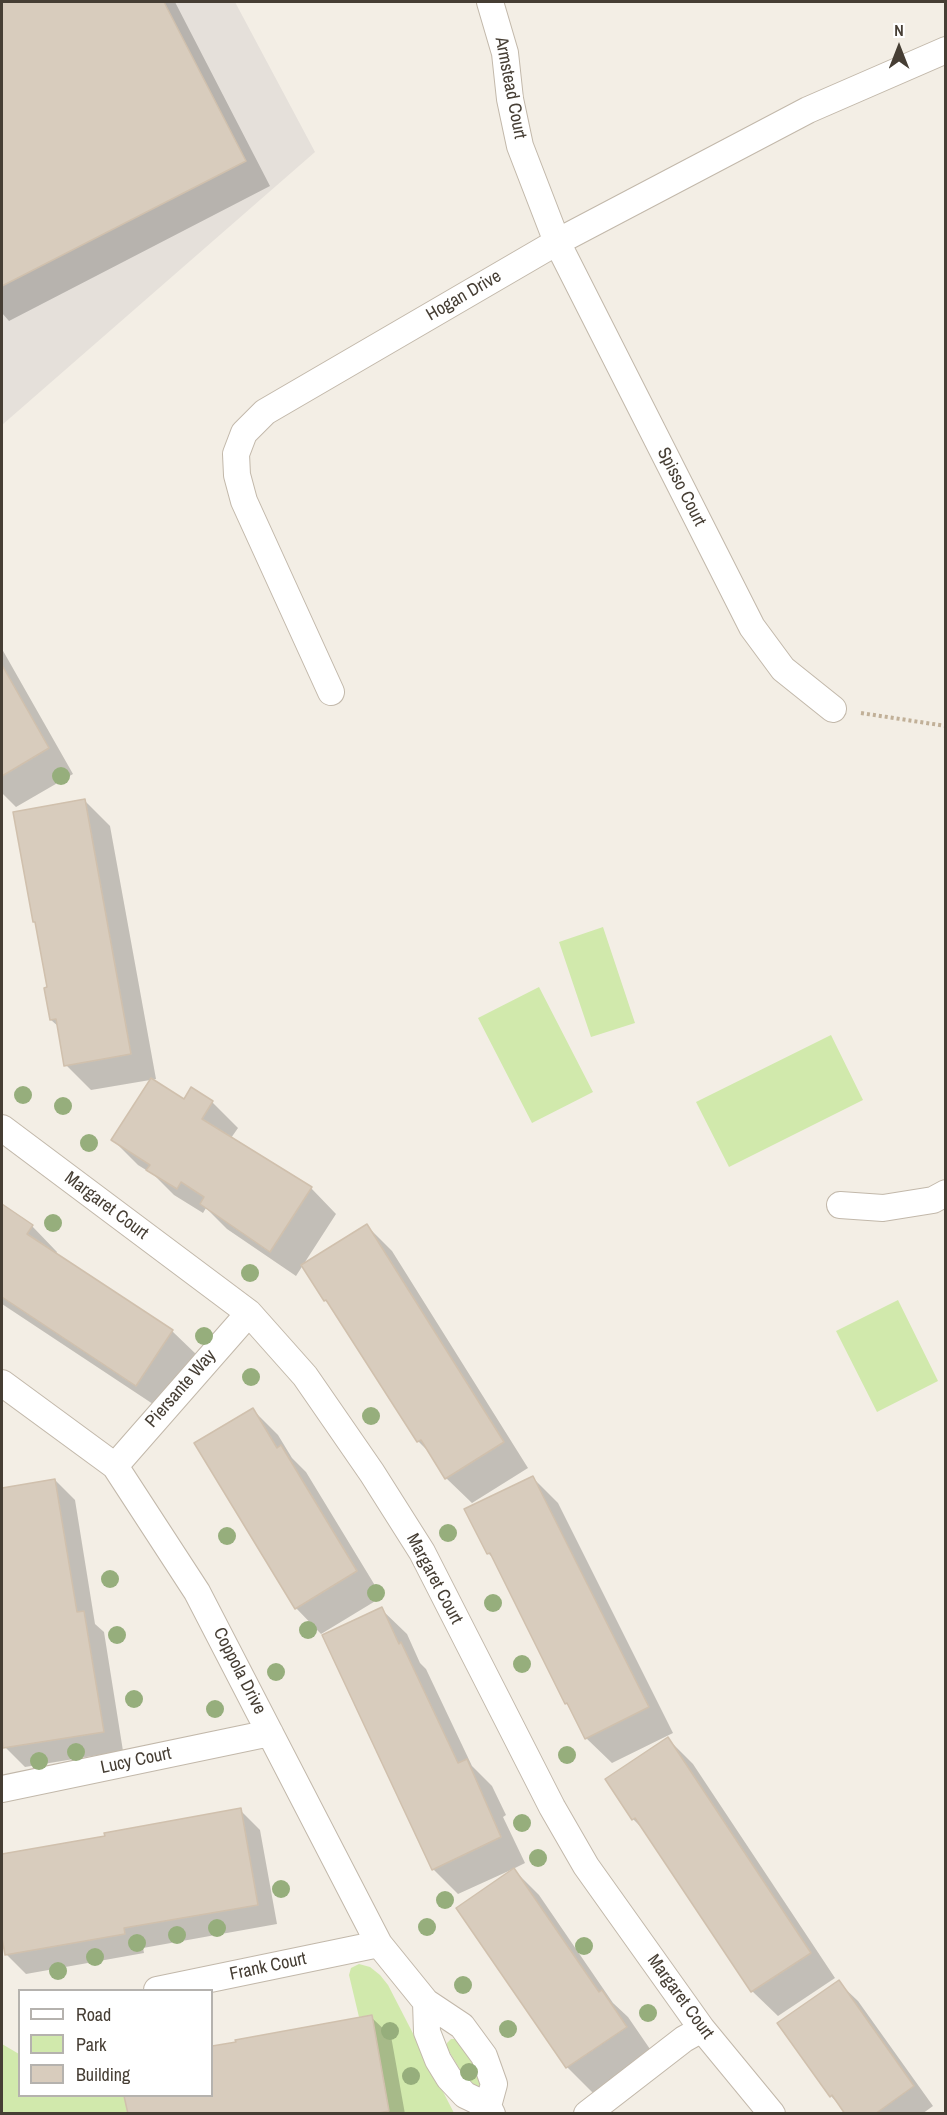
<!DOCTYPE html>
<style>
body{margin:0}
#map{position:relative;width:947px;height:2115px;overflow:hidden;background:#f3eee5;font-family:"Archivo Narrow",sans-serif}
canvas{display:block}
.frame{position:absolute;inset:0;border:3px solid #463e34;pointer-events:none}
.legend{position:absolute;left:18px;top:1989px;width:195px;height:108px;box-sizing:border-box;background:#fff;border:2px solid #b5b2ae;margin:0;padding:8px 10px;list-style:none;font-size:18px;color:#463e34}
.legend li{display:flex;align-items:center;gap:12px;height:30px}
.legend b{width:30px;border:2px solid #b5b2ae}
.north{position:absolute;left:869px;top:18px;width:60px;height:60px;-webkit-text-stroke:4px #fff;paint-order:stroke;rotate:0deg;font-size:16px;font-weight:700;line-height:24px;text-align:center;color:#463e34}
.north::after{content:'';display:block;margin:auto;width:21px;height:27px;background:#463e34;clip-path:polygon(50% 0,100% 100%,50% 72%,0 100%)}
</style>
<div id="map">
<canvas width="947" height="2115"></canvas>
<div class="frame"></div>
<ul class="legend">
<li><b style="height:8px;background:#fff"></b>Road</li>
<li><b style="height:16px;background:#d1e9ac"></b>Park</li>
<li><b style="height:16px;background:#d8ccbd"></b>Building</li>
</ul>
<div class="north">N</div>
</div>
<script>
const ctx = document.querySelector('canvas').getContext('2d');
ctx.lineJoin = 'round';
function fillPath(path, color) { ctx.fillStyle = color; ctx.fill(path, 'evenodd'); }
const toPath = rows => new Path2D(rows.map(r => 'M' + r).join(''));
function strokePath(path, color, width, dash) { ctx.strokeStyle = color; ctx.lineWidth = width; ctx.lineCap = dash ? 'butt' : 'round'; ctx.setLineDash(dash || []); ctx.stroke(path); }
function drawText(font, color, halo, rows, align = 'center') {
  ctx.font = font + ' "Archivo Narrow",sans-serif'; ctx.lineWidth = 5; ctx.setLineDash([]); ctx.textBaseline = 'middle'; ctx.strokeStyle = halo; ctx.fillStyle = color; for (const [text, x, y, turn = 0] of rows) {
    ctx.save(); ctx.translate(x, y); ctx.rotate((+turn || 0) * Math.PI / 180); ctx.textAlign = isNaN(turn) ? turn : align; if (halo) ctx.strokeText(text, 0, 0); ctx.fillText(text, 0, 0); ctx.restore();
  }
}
const industrial = toPath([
 [2,2,235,2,315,152,2,425]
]);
const green = toPath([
 [603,927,635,1023,591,1037,559,942],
 [539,987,593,1092,532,1123,478,1018],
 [831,1035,863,1100,729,1167,696,1102],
 [898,1300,938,1381,877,1412,836,1331],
 [359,1964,370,1967,380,1975,388,1985,454,2113,374,2113,389,2110,372,2015,359,2017,349,1975,351,1968],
 [451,2039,456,2039,462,2045,481,2075,482,2081,479,2086,470,2086,447,2048,447,2043],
 [2,2044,19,2054,20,2096,124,2096,128,2113,2,2113]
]);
const shadow = toPath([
 [2,2,175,2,270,186,9,321,2,313],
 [2,649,73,774,16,807,2,793],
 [85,801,110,826,156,1079,91,1090,66,1065,59,1027,51,1020,49,988,37,924,34,921],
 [192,1090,212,1102,238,1128,231,1138,311,1188,336,1214,296,1276,227,1229,206,1208,203,1213,174,1195,154,1175,138,1165,113,1140,185,1101],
 [2,1206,32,1226,57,1252,56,1254,172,1331,198,1356,162,1410,2,1304],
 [367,1226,392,1251,528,1468,472,1503,446,1478,432,1455,418,1441,335,1310,325,1300,303,1265],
 [253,1410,278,1435,292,1458,306,1472,382,1597,321,1634,296,1608],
 [532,1477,558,1503,673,1733,612,1763,586,1738,572,1709,566,1703,495,1560,488,1553],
 [55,1480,75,1500,95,1624,104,1632,123,1751,25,1767,5,1747,2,1728,2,1489],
 [381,1609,407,1634,420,1663,426,1669,472,1766,492,1786,506,1815,503,1817,525,1863,513,1869,539,1895,613,2003,628,2017,652,2052,593,2093,567,2067,458,1908,513,1870,513,1869,458,1894,433,1869],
 [668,1739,693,1764,835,1978,778,2016,752,1991,644,1830,633,1819,607,1779],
 [240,1810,260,1830,277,1924,143,1948,144,1953,26,1974,6,1954,2,1929,2,1855,106,1837],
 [838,1982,858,2001,933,2106,922,2114,847,2114,831,2096,779,2024],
 [371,2017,391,2036,405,2114,129,2114,126,2096,212,2096,212,2048]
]);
const building = toPath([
 [2,2,164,2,246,161,2,286,2,2],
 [2,665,49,748,2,776,2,665],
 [85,799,131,1054,64,1066,56,1019,50,1020,44,988,47,987,35,922,33,922,13,812,85,799],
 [151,1078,184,1099,191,1087,213,1101,202,1119,312,1187,270,1252,200,1204,204,1197,181,1182,177,1189,146,1170,150,1165,111,1140,151,1078],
 [2,1204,33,1225,27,1234,173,1330,136,1386,2,1297,2,1204],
 [367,1224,504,1442,445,1479,421,1440,417,1442,326,1300,324,1301,301,1265,367,1224],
 [253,1408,277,1448,281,1445,357,1571,295,1609,194,1443,253,1408],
 [533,1476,649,1707,585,1739,567,1703,565,1704,490,1553,487,1554,464,1509,533,1476],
 [55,1479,77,1612,84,1611,104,1732,3,1748,2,1737,2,1488,55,1479],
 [382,1607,399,1644,401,1642,458,1763,467,1759,501,1837,432,1870,322,1635,382,1607],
 [668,1737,811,1953,751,1992,635,1818,632,1820,605,1779,668,1737],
 [241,1808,258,1905,124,1928,125,1934,5,1955,2,1938,2,1854,105,1836,104,1833,241,1808],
 [514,1868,599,1992,602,1990,627,2027,566,2068,456,1908,514,1868],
 [839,1980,914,2086,875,2114,845,2114,832,2095,830,2097,777,2023,839,1980],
 [372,2015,389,2111,373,2114,128,2114,124,2096,212,2096,212,2046,236,2042,235,2040,372,2015]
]);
const path = toPath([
 [861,713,946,726]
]);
const street = toPath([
 [490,2,505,53,510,99,520,146,557,242,752,627,783,669,833,709],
 [331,692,244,501,237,475,236,454,244,433,265,412,557,242,808,110,946,50],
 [2,1128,249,1313,305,1376,372,1473,422,1552,552,1807,586,1866,702,2029,772,2114],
 [840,1205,883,1208,933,1200,946,1193],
 [2,1383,115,1466,197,1592,379,1944,426,2002,462,2026,484,2056,494,2084,488,2106],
 [115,1466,249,1313],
 [2,1789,270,1733],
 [157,1990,379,1944],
 [426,2002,427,2032,438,2060,449,2078,465,2095,488,2106,492,2114],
 [587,2114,684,2039,702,2029]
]);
const trees = [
 [61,776],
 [23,1095],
 [63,1106],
 [89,1143],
 [53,1223],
 [250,1273],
 [204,1336],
 [251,1377],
 [371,1416],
 [448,1533],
 [227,1536],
 [110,1579],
 [376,1593],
 [493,1603],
 [308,1630],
 [117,1635],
 [522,1664],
 [276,1672],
 [134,1699],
 [215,1709],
 [76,1752],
 [567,1755],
 [39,1761],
 [522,1823],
 [538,1858],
 [281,1889],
 [445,1900],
 [427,1927],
 [217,1928],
 [177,1935],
 [137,1943],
 [584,1946],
 [95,1957],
 [58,1971],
 [463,1985],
 [648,2013],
 [508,2029],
 [390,2031],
 [469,2072],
 [411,2076]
];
const streetNames = [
 ["Armstead Court",510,88,79],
 ["Hogan Drive",464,296,-30],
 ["Spisso Court",681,487,63],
 ["Margaret Court",106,1206,37],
 ["Piersante Way",181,1389,-49],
 ["Margaret Court",434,1579,62],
 ["Coppola Drive",239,1671,63],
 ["Lucy Court",136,1761,-12],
 ["Frank Court",268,1967,-12],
 ["Margaret Court",680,1997,54]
];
fillPath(industrial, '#e5e0da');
fillPath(green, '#d1e9ac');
fillPath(shadow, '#0003');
fillPath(building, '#d8ccbd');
strokePath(building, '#d0c0ad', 1.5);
strokePath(street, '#c2b8aa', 28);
strokePath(path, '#c1b098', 4, [3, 3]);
strokePath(street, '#fff', 26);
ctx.fillStyle = '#96ae7c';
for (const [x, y] of trees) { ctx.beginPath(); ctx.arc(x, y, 9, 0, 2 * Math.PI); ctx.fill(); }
drawText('18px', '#463e34', '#fff', streetNames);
</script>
